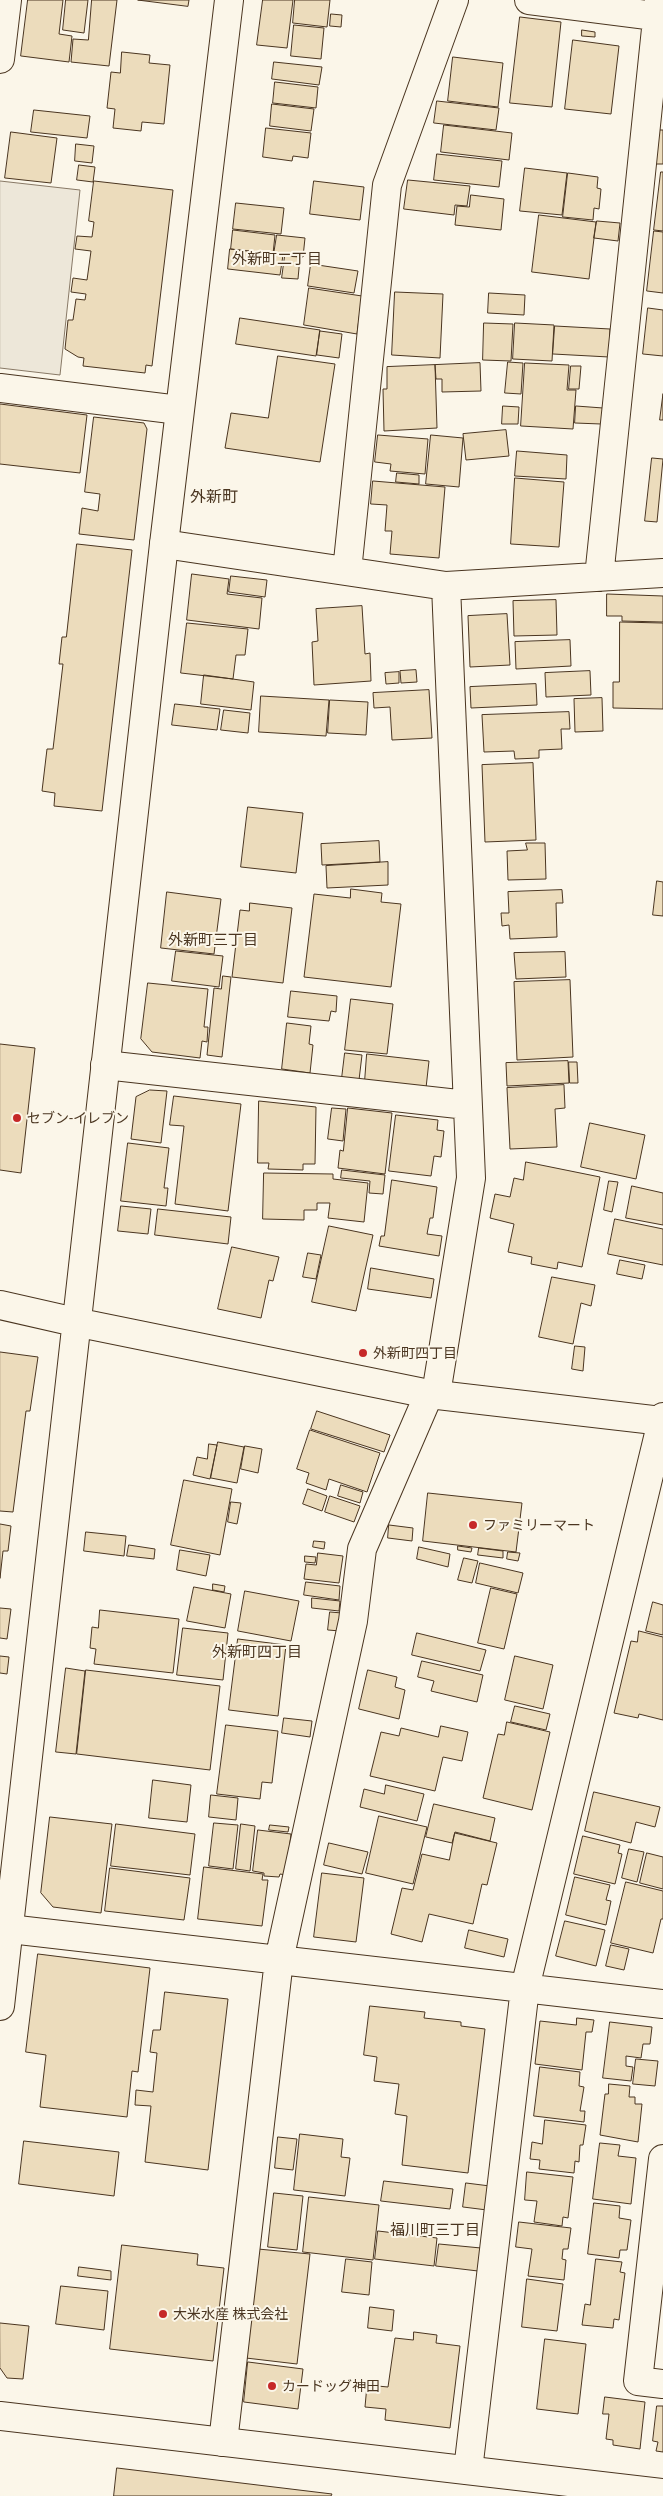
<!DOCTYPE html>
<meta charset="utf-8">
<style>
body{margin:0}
canvas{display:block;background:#fbf6e9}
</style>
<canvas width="663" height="2496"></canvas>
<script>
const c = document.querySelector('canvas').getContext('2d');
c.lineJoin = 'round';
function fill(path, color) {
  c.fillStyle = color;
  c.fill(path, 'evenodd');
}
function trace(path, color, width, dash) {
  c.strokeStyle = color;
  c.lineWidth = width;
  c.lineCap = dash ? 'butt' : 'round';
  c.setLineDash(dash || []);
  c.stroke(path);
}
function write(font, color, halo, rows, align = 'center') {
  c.font = font + ' Ubuntu,"Noto Sans JP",sans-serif';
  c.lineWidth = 4;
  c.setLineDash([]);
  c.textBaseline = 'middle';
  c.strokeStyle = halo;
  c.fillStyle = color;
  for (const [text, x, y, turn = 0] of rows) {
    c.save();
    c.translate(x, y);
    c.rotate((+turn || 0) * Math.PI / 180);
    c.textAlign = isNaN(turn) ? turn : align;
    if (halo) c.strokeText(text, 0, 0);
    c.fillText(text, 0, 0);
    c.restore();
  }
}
const parking = new Path2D(`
 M0,181L80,190L60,375L0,368Z`);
fill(parking, '#ede7d9');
trace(parking, '#887966', 1);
const building = new Path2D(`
 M28,0H63L59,34L72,36L69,62L21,56Z
 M66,0H88L84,33L63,30Z
 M92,0H117L109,66L71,62L73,39L88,40Z
 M138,0H189L188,6Z
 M263,0H293L287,48L257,45Z
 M295,0H330L327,27L293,23Z
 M331,14L342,15L341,27L330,26Z
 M520,17L561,22L552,107L510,103Z
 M294,25L324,28L321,59L291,56Z
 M582,30L595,32V37L582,36Z
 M573,40L619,46L611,114L565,109Z
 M122,52L150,55L149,63L170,65L164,124L142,122L141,131L113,128L115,109L107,108L111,72L120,73Z
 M453,57L503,63L498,107L448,101Z
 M274,62L322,67L319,85L272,79Z
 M275,82L318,87L316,108L273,103Z
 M437,101L499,108L496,130L434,123Z
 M272,104L314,109L311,131L270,126Z
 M34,110L90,116L87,138L31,132Z
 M444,125L512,133L509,160L441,152Z
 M266,128L311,133L308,158L293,156L292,161L263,157Z
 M659,130H663V164H655Z
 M11,132L57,138L51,183L5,178Z
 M76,144L94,146L92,163L75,161Z
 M437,154L502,161L499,187L434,180Z
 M79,165L95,167L93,182L77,180Z
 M525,168L567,173L562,215L520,211Z
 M661,172H663V231L654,230Z
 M568,173L598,177L597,188L601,189L599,209L594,208L593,220L563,217Z
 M408,180L470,186L467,206L455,205L454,215L404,209Z
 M94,181L173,190L152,366L146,365L145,373L83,366L84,358L78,357L65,349L68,320H73L76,299L85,300L86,294L71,292L73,278L87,280L91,251L75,249L77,236L92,237L94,222L89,221Z
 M314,181L364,187L360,220L310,214Z
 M471,195L504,199L501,230L455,225L457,206L469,207Z
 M236,203L284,208L281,234L233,229Z
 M539,215L596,222L589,279L532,272Z
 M597,221L620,223L618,241L594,238Z
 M233,230L275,235L273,254L231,249Z
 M654,231L663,232V293L647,291Z
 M277,235L305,238L303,257L274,254Z
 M230,249L283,255L280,275L228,269Z
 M285,256L300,257L298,279L282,278Z
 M311,264L358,271L354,293L308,286Z
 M309,288L362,296L357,334L304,325Z
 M395,292L443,294L440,358L392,355Z
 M489,293L525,295L524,315L488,313Z
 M648,308L663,310V356L643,354Z
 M240,318L320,330L316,356L236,344Z
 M484,323L513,324L511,361L483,360Z
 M515,323L554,325L552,361L513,359Z
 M555,326L610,329L609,357L553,354Z
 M320,331L342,334L339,358L317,355Z
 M278,356L335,364L320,462L225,448L231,413L268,418Z
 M508,362L523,363L521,394L505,393Z
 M480,363L481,391L442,392V379H436L435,365Z
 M525,363L569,365L567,390H576L573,429L521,426Z
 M435,365L437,428L384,431L383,389H387V367Z
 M571,366H581L579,389H569Z
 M663,394V420H660Z
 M0,404L87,415L80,473L0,464Z
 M503,406L519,407L518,424H502Z
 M576,406L603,408L601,424L575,423Z
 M94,417L144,423L147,429L134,540L79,534L82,508L98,511L100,494L85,492Z
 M506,430L509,456L466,460L463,434Z
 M378,435L428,439L425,474L390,471L391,464L375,462Z
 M431,435L463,438L459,487L426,484Z
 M517,451L567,455L566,479L515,476Z
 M652,458L663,459L657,522L645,521Z
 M397,473L419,475V484L396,482Z
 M515,478L564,482L559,547L511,544Z
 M373,481L445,487L439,558L390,554L392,531H385L387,505L371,504Z
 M77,544L132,550L102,811L54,806L55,793L42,791L47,749H53L63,664H59L62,637H66Z
 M192,574L229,579L227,594L262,598L259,629L187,620Z
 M231,576L267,580L265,597L229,592Z
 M607,594L663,596V622L622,621V616H607Z
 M556,600L557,635L514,636L513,601Z
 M362,606L365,654L370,653L371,681L314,685L312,642L318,641L316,609Z
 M507,614L510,665L470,667L468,616Z
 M620,622L663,623V709L613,708V682H619Z
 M187,623L248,629L245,655H236L233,679L181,673Z
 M570,640L571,666L516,669L515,642Z
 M416,670L417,682L401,683L400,671Z
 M590,671L591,695L546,697L545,673Z
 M399,672V683L386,684L385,673Z
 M204,675L254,682L251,710L201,704Z
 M536,684L537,705L471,708L470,687Z
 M429,690L432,738L392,740L390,707L374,708L373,693Z
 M261,696L329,700L326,736L259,732Z
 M602,698L603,731L575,732L574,699Z
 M330,700L368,702L366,735L328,733Z
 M175,704L220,709L217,730L172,725Z
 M224,710L250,713L248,733L221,730Z
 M569,712L570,729H561L562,749L539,750V758L515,759L514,751L484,752L482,715Z
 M533,763L536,840L485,842L482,765Z
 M248,807L303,813L296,873L241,867Z
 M379,841L380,862L322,865L321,844Z
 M526,843H545L546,879L508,880L507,851L527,850Z
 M388,862V885L327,888L326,866Z
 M657,881L663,882V916L653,915Z
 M351,889L382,893L381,902L401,904L391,987L304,977L314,894L350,898Z
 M562,890L563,903H556L557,937L510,939L509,925L502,926L501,913H509L508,892Z
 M167,892L221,899L214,954L161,948Z
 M250,903L292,908L283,983L232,977L240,910L249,911Z
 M176,951L223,956L219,987L172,981Z
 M565,952L566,977L516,979L514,953Z
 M223,976L231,977L222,1057L207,1055L214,988L221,989Z
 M570,980L573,1057L517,1060L514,982Z
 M148,983L208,989L204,1027H208L207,1042L202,1041L200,1058L152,1052L141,1039Z
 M291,991L337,996L336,1012L331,1011L329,1021L288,1017Z
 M351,999L393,1004L387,1054L345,1050Z
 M287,1023L311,1026L309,1044L313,1045L310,1073L282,1069Z
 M0,1044L35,1048L21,1173L0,1170Z
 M345,1053L362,1055L359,1080L342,1078Z
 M367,1054L429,1061L426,1088L365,1081Z
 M568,1061L569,1083L507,1086L506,1063Z
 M569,1062H577L578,1083H570Z
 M564,1085L565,1108L555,1109L557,1147L510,1149L507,1088Z
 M150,1090L167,1091L161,1143L131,1139L136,1097Z
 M174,1096L241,1104L228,1211L175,1204L184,1126L170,1125Z
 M259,1101L316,1107L315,1164H303V1170L268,1169L269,1163H258Z
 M332,1108L346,1109L343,1141L328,1139Z
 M348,1108L392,1113L385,1174L338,1168L340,1150L343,1151Z
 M396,1115L438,1120L437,1130L444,1131L441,1157L434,1156L431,1176L389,1171Z
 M590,1123L645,1135L636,1179L581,1167Z
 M128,1143L169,1148L164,1188H168L166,1206L121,1201Z
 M526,1162L600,1177L582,1267L558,1262L557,1269L531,1264L532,1257L508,1252L514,1224L490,1218L495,1194L510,1197L514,1178L523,1180Z
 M342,1170L385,1175L383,1194L369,1193L370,1181L341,1178Z
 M264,1173L333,1174V1179L368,1183L364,1222L328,1218L330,1203H317V1210H304V1220L263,1219Z
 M392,1180L437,1187L433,1218H430L427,1234L442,1236L439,1256L379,1246L381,1236H384Z
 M609,1181L618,1182L612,1212L604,1210Z
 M632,1186L663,1193V1225L626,1218Z
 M121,1206L151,1209L148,1234L118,1231Z
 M158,1209L231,1217L228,1244L155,1235Z
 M615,1219L663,1229V1265L608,1254Z
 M329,1226L373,1235L356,1311L312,1302Z
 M232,1247L279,1257L273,1281L269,1280L261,1318L218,1309Z
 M308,1253L321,1255L316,1279L303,1277Z
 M620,1260L645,1265L642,1279L617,1274Z
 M371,1268L434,1279L431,1298L368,1289Z
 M552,1277L595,1285L591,1306L581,1303L573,1344L539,1337Z
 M575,1346L585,1347L583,1371L572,1369Z
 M0,1352L38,1357L30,1411H26L13,1512L0,1511Z
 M317,1411L390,1435L384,1452L311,1429Z
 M310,1430L380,1453L367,1492L329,1479L326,1490L306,1483L309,1473L297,1469Z
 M218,1442L244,1447L237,1483L211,1478Z
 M209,1444L217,1445L210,1479L193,1475L197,1457L207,1459Z
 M245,1446L262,1449L258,1473L241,1469Z
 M184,1480L232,1489L220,1555L171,1545Z
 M341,1485L363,1492L360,1503L338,1496Z
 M308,1489L327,1496L322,1511L303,1504Z
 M428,1493L522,1503L516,1552L423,1541Z
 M330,1496L360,1506L354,1522L325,1512Z
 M231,1502L241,1503L237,1524L228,1522Z
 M0,1524L11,1526L8,1551H3L0,1578Z
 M389,1525L413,1528L412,1541L388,1538Z
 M86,1532L126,1536L124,1556L84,1551Z
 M314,1541L325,1542L324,1549L313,1547Z
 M129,1545L155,1549L154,1559L127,1556Z
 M458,1546L472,1548L471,1552L458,1550Z
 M419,1547L450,1554L448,1567L417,1559Z
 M479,1548L503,1551V1558L478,1555Z
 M180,1550L210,1555L206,1576L177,1570Z
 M508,1552L520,1553L518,1561L507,1559Z
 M318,1553L343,1556L339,1583L304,1579L306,1564L316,1565Z
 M305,1556L316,1557L315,1563L305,1562Z
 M464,1558L478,1561L472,1583L458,1580Z
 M480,1563L523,1573L518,1593L476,1583Z
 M306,1582L340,1586L339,1600L304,1595Z
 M213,1584L225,1586L224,1592L213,1590Z
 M194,1587L231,1594L225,1628L187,1621Z
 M491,1588L517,1594L504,1649L478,1643Z
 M245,1591L299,1601L291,1641L238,1631Z
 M312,1598L340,1601L339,1611L312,1608Z
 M653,1602L663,1605V1635L646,1631Z
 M0,1608L11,1609L7,1639L0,1638Z
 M100,1610L179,1619L173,1673L94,1664L96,1649L90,1648L92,1627L98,1628Z
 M330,1612L342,1613L340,1631L328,1630Z
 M183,1628L228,1633L223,1680L177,1675Z
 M639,1631L663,1637V1720L639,1714L638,1718L614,1713L631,1641L637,1642Z
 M417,1633L486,1650L480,1671L412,1655Z
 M238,1639L286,1645L278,1716L229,1710Z
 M0,1656L9,1657L7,1674L0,1673Z
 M515,1656L553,1665L543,1709L505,1700Z
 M422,1661L483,1675L477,1702L431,1691L434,1681L418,1677Z
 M66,1668L85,1671L76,1754L56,1752Z
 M86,1670L220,1686L210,1770L77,1754Z
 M368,1670L397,1677L395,1687L405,1690L399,1719L359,1709Z
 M515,1706L550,1714L546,1730L511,1722Z
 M284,1718L312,1721L310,1737L282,1733Z
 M507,1722L550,1732L532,1810L483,1798L498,1734L504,1735Z
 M226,1725L278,1731L272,1783L262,1782L260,1799L217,1794Z
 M441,1726L468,1732L462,1761L443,1757L435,1791L370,1776L381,1732L399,1736L401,1728L438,1737Z
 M153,1780L191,1785L187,1822L149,1818Z
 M386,1785L424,1794L417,1821L360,1807L364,1789L384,1794Z
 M594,1792L660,1807L655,1827L636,1822L631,1843L585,1831Z
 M211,1795L238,1798L236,1820L209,1817Z
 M434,1804L495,1818L490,1841L455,1832L452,1843L426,1837Z
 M379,1816L427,1827L413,1884L366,1873Z
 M50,1817L112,1824L101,1913L53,1907L41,1893Z
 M214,1823L238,1825L233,1869L209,1866Z
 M116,1824L195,1834L190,1875L111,1866Z
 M241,1824L255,1826L250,1871L236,1869Z
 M270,1825L289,1827L288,1832L269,1830Z
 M258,1830L291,1834L286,1875L280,1874L279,1877L264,1876V1873L253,1871Z
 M455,1833L497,1843L487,1885L482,1884L473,1924L429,1914L422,1942L391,1934L402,1888L413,1890L422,1854L449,1860Z
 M583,1836L620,1845L618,1853L622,1854L615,1884L574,1874Z
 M329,1843L368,1852L362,1874L324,1865Z
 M629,1849L644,1852L637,1882L622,1878Z
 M647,1853L663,1857V1889L640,1883Z
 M204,1867L263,1874L262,1880H268L262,1926L198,1919Z
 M110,1868L190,1878L184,1920L105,1911Z
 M322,1873L364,1878L356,1942L314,1937Z
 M575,1877L610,1885L606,1900L611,1901L606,1925L566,1915Z
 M626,1882L663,1891V1919H661L653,1953L611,1943Z
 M565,1921L605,1930L596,1966L556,1956Z
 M469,1930L508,1939L504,1957L465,1948Z
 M611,1945L629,1949L624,1970L606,1966Z
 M38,1954L150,1968L138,2072L132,2071L127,2117L40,2107L46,2055L26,2052Z
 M165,1992L228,1999L208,2170L145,2162L151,2106L135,2105L136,2090L153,2092L157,2053L150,2052L153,2030H160Z
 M370,2006L425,2012L424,2018L461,2022V2026L485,2029L468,2173L402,2165L407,2116L395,2114L399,2084L374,2081L377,2057L364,2055Z
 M577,2018L594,2020L592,2032H586L582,2070L535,2064L540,2021L576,2025Z
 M610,2022L652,2027L650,2044H643L641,2058L626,2056V2066L633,2067L631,2081L603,2078Z
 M636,2059L658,2061L655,2086L633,2084Z
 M540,2067L580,2072L579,2086L584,2087L580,2111H585L584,2122L534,2116Z
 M609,2084L630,2086L629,2097H635V2104H642L638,2142L600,2135L605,2094H608Z
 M545,2120L586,2125L583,2145H580L579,2162L575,2161L574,2173L539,2169L540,2160L530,2159L532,2142L542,2144Z
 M300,2134L343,2139L341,2157L350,2158L345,2196L294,2190Z
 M278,2137L297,2139L293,2170L275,2168Z
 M24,2141L119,2152L114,2196L19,2184Z
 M600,2143L620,2145L618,2156L636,2158L631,2204L593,2199Z
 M527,2172L573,2177L568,2218L563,2217L562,2226L534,2222L537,2201L525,2200Z
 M384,2181L453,2189L450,2209L381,2201Z
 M466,2183L490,2186L487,2210L463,2207Z
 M274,2193L303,2196L297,2250L268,2247Z
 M309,2197L379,2205L373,2260L303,2252Z
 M594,2203L620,2206L619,2218L631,2220L627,2250H620L619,2258L588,2254Z
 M519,2222L571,2228L568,2249H563L562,2259L566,2260L564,2280L528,2276L532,2249L516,2247Z
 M378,2231L437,2238L434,2266L375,2259Z
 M439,2244L481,2248L478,2271L436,2266Z
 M122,2245L198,2254L197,2265L224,2268L213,2361L110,2349Z
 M258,2249L310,2254L297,2364L246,2358Z
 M346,2259L372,2262L369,2295L342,2292Z
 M596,2259L622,2262L620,2272L625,2273L619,2320L614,2319L613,2328L582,2325L585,2304L590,2305Z
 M79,2267L111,2271V2280L78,2276Z
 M527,2279L563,2284L557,2331L522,2327Z
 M61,2286L108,2291L104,2330L56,2324Z
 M370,2307L394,2310L392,2331L368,2328Z
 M0,2323L29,2326L23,2379L7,2378L0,2368Z
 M414,2332L437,2335L436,2343L460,2346L450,2428L385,2420L386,2409L365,2407L367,2385L388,2387L395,2338L413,2340Z
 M545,2339L586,2344L578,2414L537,2409Z
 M248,2362L303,2369L298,2409L244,2402Z
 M605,2397L645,2402L640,2449L613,2445V2440L606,2439L609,2414H603Z
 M657,2406H663V2452L656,2451L658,2442L653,2441Z
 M117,2468L332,2494L331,2496H114Z`);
fill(building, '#ecdcbc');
trace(building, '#4a3520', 1);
const minor = new Path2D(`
 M529,0L663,17
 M0,59L7,0
 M0,388L179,410
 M164,544L446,586L663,573
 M347,571L387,185L454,0
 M599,577L659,0
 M105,1065L467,1105
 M436,1394L471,1178L446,586
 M0,1928L663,2004
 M663,2159L638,2381L663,2384
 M223,2442L279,1960L353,1621L362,1549L429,1394
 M468,2470L525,1988L663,1417`);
const tertiary = new Path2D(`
 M0,1305L75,1322L429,1394L663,1421
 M0,2006L164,544L229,0
 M0,2416L663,2493`);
trace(minor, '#4a3520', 30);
trace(tertiary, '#4a3520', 30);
trace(minor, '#fbf6e9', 28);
trace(tertiary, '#fbf6e9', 28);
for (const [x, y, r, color] of [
 [17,1118,5,"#c62828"],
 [363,1353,5,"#c62828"],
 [473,1525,5,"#c62828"],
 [163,2314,5,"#c62828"],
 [272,2386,5,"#c62828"]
]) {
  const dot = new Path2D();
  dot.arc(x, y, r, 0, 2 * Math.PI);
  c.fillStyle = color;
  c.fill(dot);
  trace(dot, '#fbf6e9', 2);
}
write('14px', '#4a3520', '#fbf6e9', [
 ["セブン-イレブン",27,1118],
 ["外新町四丁目",373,1353],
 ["ファミリーマート",483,1525],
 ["大米水産 株式会社",173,2314],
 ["カードッグ神田",282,2386]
], 'left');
write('15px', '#4a3520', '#fbf6e9', [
 ["外新町二丁目",277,259],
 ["外新町三丁目",213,940],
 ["外新町四丁目",257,1652],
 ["福川町三丁目",435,2230]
]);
write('16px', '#4a3520', '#fbf6e9', [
 ["外新町",214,497]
]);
</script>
